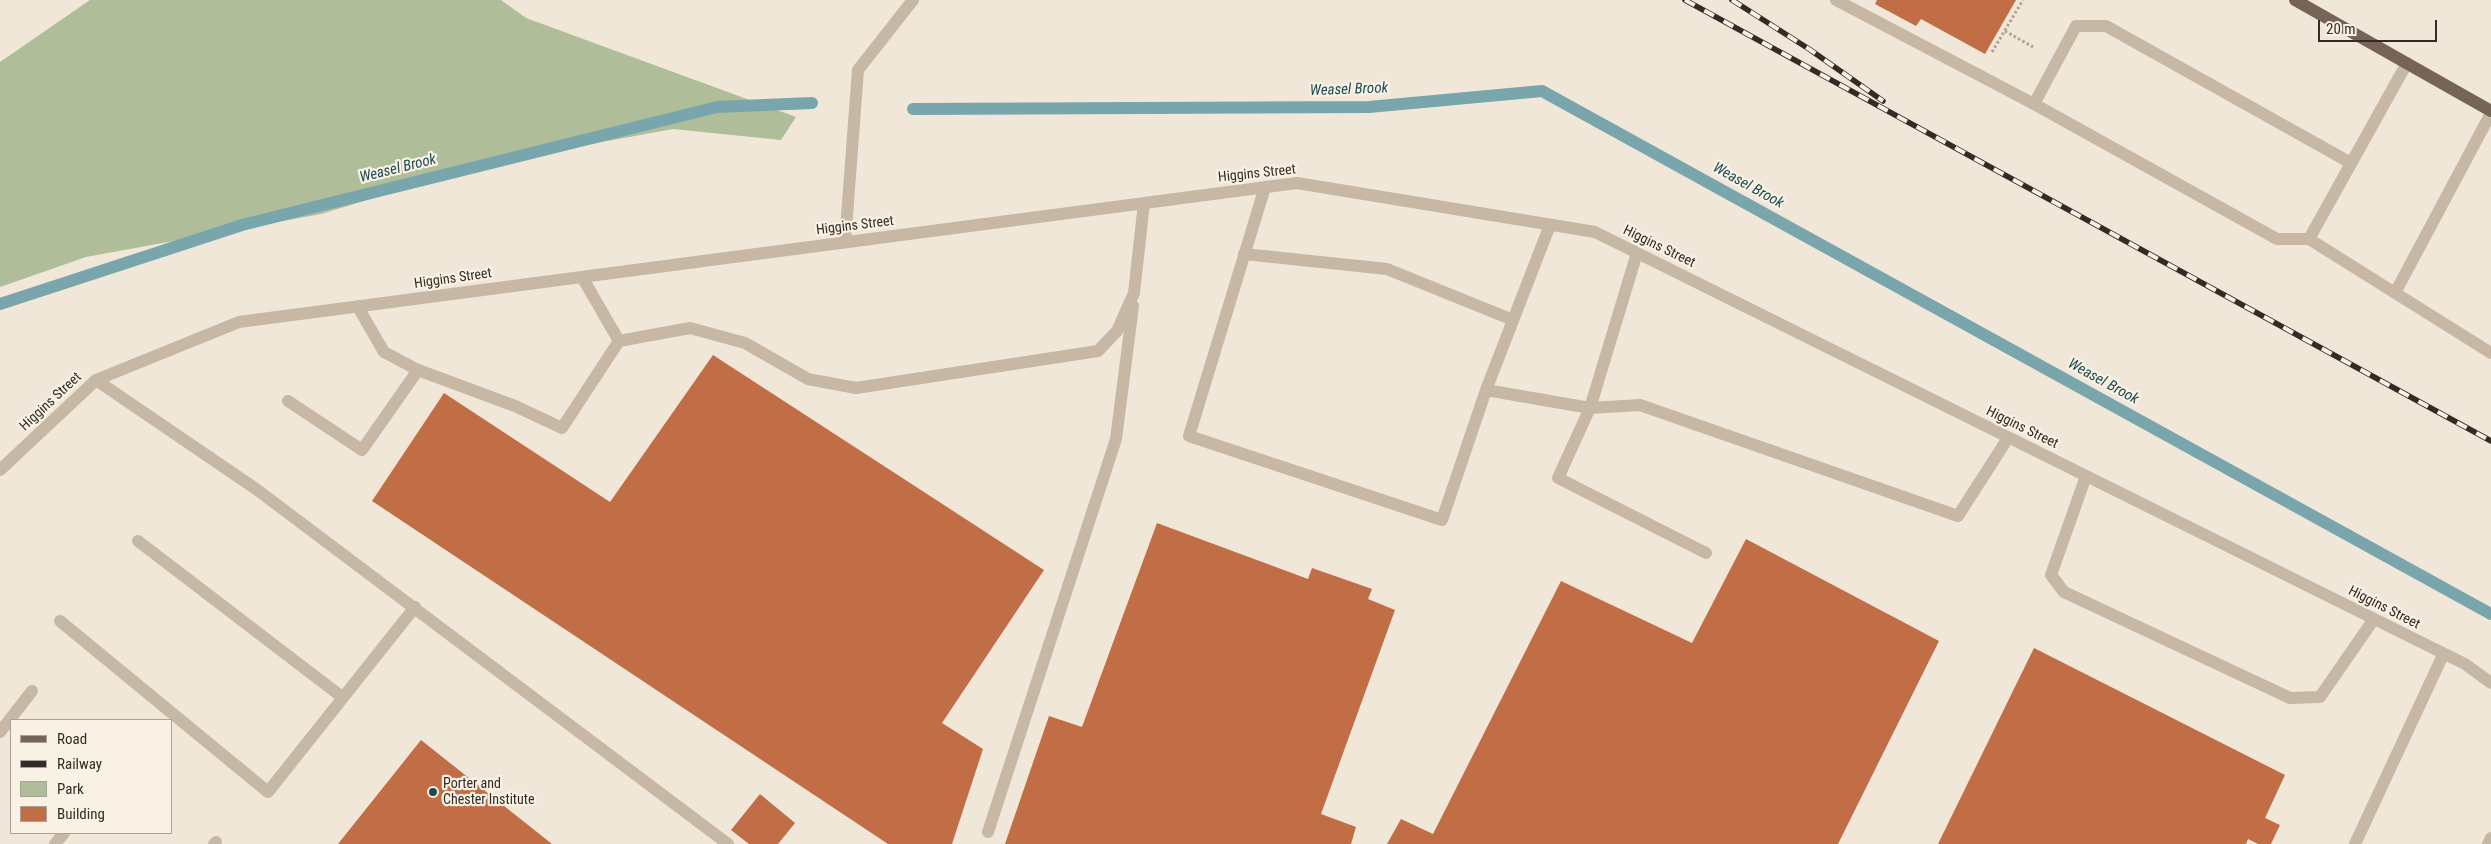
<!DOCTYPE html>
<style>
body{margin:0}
#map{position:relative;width:2491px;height:844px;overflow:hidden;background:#f0e7d8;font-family:"Roboto Condensed",sans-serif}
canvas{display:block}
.legend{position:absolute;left:10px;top:719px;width:162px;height:115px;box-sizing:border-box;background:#f8f1e4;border:1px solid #a9a298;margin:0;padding:6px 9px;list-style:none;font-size:15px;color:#332b26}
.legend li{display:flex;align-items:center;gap:10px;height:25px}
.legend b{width:25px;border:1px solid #a9a298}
.scale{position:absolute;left:2318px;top:20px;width:119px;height:22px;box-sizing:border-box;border:2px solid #332b26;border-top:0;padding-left:6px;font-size:15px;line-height:18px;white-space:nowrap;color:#332b26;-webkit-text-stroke:4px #f8f1e4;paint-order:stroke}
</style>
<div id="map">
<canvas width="2491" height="844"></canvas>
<ul class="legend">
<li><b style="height:6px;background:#756457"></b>Road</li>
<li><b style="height:6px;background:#332b26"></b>Railway</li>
<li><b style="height:14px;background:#afbe99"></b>Park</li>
<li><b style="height:14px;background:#c16d45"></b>Building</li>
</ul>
<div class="scale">20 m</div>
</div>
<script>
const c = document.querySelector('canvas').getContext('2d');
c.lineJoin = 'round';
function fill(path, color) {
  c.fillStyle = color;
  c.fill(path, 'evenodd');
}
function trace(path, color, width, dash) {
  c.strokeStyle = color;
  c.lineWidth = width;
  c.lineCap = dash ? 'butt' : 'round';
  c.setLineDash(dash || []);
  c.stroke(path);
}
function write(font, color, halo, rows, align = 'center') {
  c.font = font + ' "Roboto Condensed",sans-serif';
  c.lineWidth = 4.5;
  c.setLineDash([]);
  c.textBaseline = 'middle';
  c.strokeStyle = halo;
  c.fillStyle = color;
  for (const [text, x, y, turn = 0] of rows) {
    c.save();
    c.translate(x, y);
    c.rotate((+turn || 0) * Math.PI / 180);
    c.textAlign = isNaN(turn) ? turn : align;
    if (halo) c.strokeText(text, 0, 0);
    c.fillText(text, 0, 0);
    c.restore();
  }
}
fill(new Path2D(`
 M90,0H501L526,18L796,117L781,140L673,129L493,162L321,214L86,257L0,287V62Z`), '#afbe99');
trace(new Path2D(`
 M913,109L1369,107L1542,91L2491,614
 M0,304L242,225L717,107L812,103`), '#79a5ac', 12);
fill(new Path2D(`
 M1877,0H2016L1985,54L1921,19L1916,26L1875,4Z
 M713,355L1044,570L942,723L983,749L952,844H888L372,501L444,393L610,502Z
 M1157,523L1308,579L1312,568L1372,589L1368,599L1395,610L1321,814L1356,827L1351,844H1005L1049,716L1082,727Z
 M1746,539L1939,641L1838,844H1387L1401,819L1433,834L1561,581L1692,643Z
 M2034,648L2285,775L2265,818L2280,825L2271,844H2258L2248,839L2246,844H1938Z
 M421,740L552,844H338Z
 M760,794L795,823L778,844H749L731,830Z`), '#c16d45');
trace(new Path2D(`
 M2005,31L2033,47
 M1992,52L2023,0`), '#b3a28f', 3, [2.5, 2.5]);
trace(new Path2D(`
 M1836,0L2034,104L2277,239H2309L2407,63
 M2034,104L2076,26H2106L2351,163
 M1265,187L1189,436L1442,520L1486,390
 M1550,225L1486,390L1590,408L1558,478L1706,553
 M2309,239L2491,353
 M845,242L858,70L913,0
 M1637,253L1590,408L1640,405L1958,516L2008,438
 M1244,254L1387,269L1513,320
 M582,277L619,341L690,328L745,343L808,379L856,388L1098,351L1117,331L1134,293L1144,203
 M2395,293L2491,113
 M358,307L384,352L418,370L515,406L562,428L619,341
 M96,380L256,489L728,844
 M288,401L362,450L418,370
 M0,470L96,380L239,322L1297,183L1595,232L2465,664L2491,683
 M2086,476L2051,575L2064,592L2290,698L2320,697L2374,619
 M138,541L342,697
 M60,621L268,792L415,607
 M0,732L32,691
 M988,832L1116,439L1133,306
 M55,844L64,833
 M214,844L216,842
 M2355,844L2443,655
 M2488,844L2491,838`), '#c7b7a5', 12);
trace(new Path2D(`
 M2295,0L2491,111`), '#756457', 12);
const rail = new Path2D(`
 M1685,0L2491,441
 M1732,0L1809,49L1883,101`);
trace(rail, '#332b26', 5.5);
trace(rail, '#f8f1e4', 4, [11]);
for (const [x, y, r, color] of [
 [433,792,5,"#1d4b53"]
]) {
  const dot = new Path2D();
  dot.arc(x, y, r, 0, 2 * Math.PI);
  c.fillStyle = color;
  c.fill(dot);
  trace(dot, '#f8f1e4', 2);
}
write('14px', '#332b26', '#f8f1e4', [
 ["Higgins Street",1257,174,-6],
 ["Higgins Street",855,226,-7],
 ["Higgins Street",1659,247,26],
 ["Higgins Street",453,279,-8],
 ["Higgins Street",51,402,-43],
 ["Higgins Street",2022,428,26],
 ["Higgins Street",2384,608,27]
]);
write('14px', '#332b26', '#f8f1e4', [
 ["Porter and",443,784],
 ["Chester Institute",443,800]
], 'left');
write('italic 15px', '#1d4b53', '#f8f1e4', [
 ["Weasel Brook",1349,90,-2],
 ["Weasel Brook",398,169,-14],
 ["Weasel Brook",1748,186,29],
 ["Weasel Brook",2103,382,29]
]);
</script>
